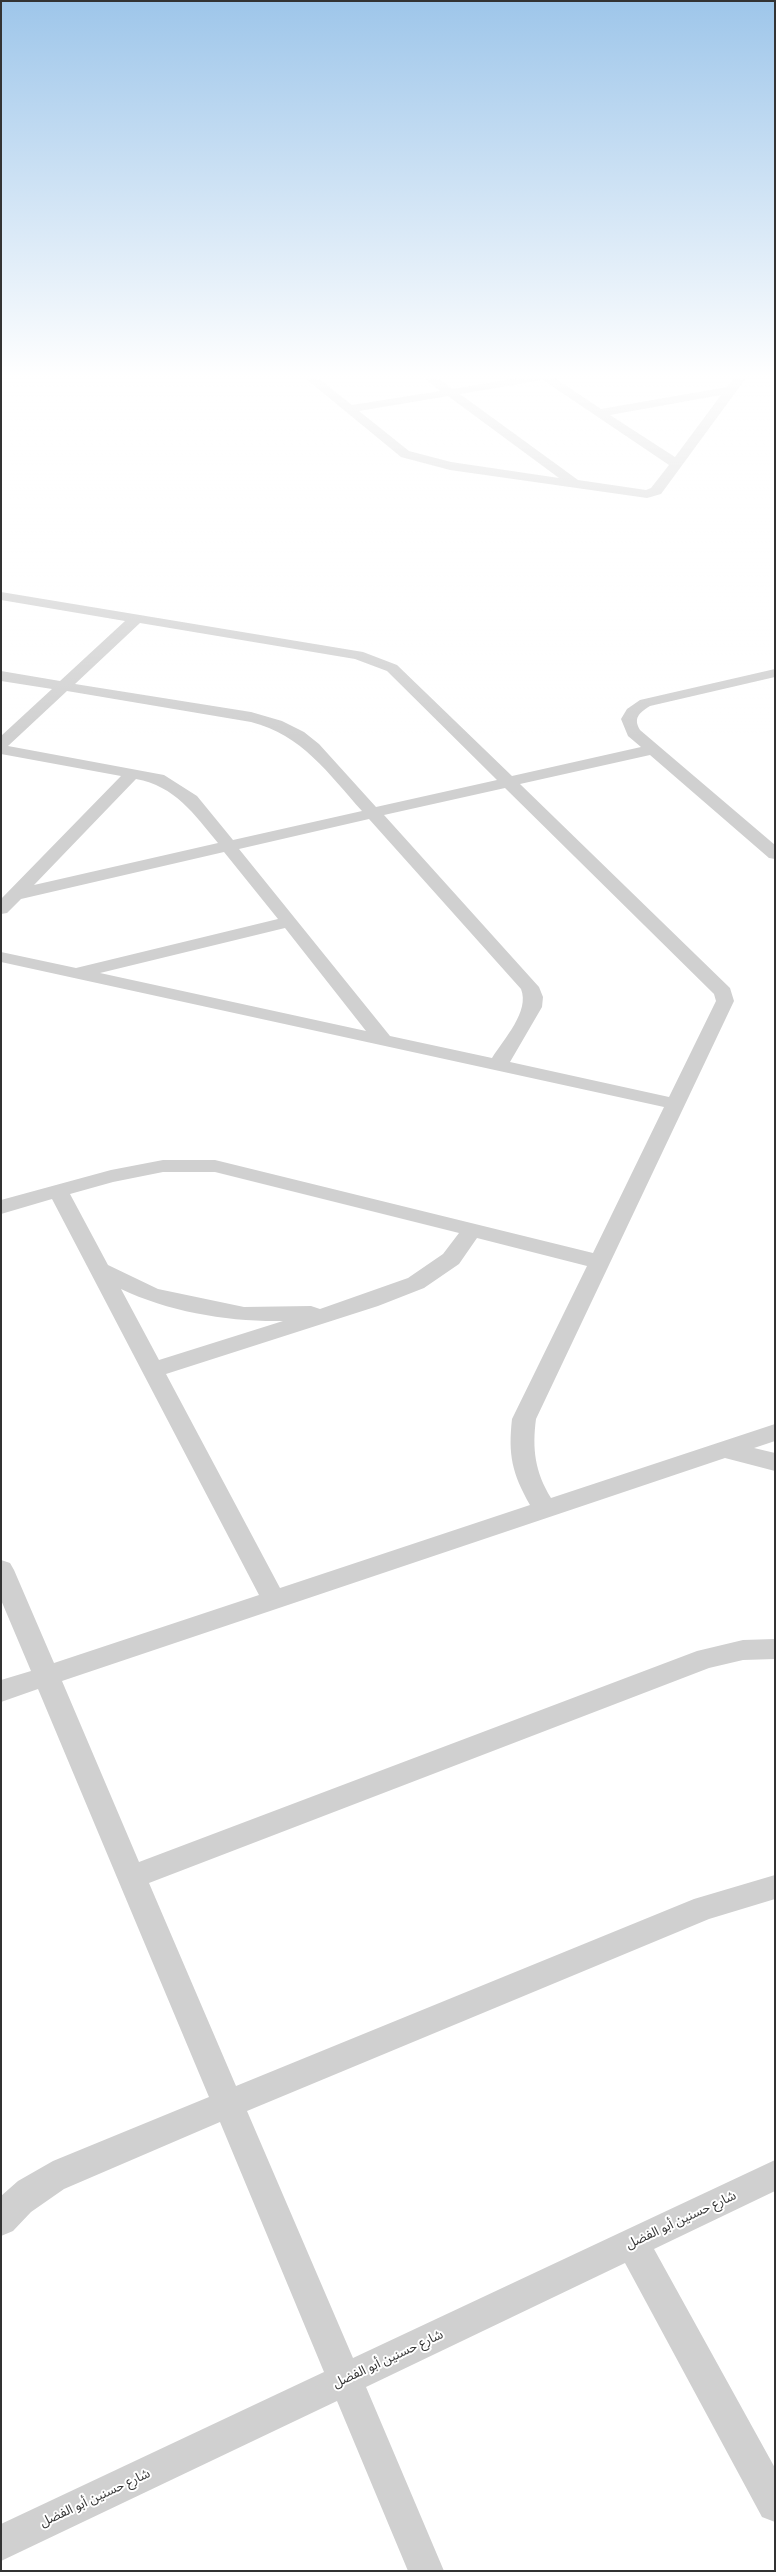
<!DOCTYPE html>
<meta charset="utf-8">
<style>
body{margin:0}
#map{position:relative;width:776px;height:2572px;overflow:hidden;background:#fff;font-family:Figtree,sans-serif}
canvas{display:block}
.frame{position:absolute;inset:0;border:2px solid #333;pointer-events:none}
</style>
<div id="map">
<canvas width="776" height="2572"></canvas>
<div class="frame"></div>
</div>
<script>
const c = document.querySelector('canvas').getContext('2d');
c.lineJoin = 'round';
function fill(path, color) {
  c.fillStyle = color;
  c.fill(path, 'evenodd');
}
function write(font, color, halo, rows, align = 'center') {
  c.font = font + ' Figtree,"Noto Sans Arabic",sans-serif';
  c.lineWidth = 4;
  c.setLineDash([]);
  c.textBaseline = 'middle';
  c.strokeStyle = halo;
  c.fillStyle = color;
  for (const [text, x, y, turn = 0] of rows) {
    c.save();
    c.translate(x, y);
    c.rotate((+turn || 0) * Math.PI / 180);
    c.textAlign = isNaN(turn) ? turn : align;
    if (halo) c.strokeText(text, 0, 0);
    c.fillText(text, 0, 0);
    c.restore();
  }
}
fill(new Path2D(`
 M305,378H318L352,405L440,391L424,378H438L452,389L517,378H555L601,409L727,387L734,378H746L661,494L647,498L450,470L401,457ZM543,380L669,465L651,488L646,490L578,480L460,394ZM721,395L675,457L610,415ZM448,396L559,478L451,462L409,451L359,411Z
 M1,592L363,652L397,665L512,776L641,747L628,736L621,719L627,709L640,700L775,669V677L650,706C639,713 633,718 640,730L775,845V859L769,858L650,755L520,784L730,988L734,1001L536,1419C532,1449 535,1472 551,1498L775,1424V1441L754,1448L775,1453V1471L725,1458L62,1681L139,1862L697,1651L743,1640L775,1639V1659L743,1660L709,1668L149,1883L236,2086L694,1899L775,1875V1899L709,1919L247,2111L353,2358L775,2160V2191L654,2249L775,2468V2522L762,2517L625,2263L366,2387L444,2571H408L337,2401L1,2561V2524L324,2372L220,2122L64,2189L31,2212L13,2231L1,2236V2196L18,2181L53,2161L209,2097L38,1689L1,1702V1680L31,1671L1,1600V1560L10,1563L14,1570L54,1663L259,1595L52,1199L1,1214V1200L111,1170L163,1160H215L593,1253L664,1107L1,962V952L76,968L278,919L224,852L21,899L7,913L1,914V899L121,776L1,754V736L52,689L1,681V671L60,681L125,621L1,600ZM140,623L355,659L387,671L497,780L376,807L319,744L304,732L282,721L251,712L75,684ZM67,691L251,722C302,735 328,773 362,811L233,840L197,796L164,775L8,746ZM136,779C175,786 194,814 218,843L34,885ZM505,788L714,994L716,1001L669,1097L510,1062L542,1007L543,997L539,987L384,815ZM369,819L521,989C530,1011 504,1039 492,1058L390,1036L239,849ZM285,928L366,1031L100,973ZM163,1172H215L459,1233L443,1254L408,1278L320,1309L311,1306L244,1307L158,1289L108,1265L70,1194L113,1182ZM477,1238L587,1266L512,1419C508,1455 512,1473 530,1505L280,1588L166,1374L378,1306L424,1288L459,1264ZM121,1289C169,1312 229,1322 283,1321L159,1360Z`), '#d0d0d0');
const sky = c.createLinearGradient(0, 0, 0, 738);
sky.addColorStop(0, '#9ec6ea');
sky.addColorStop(0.51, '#fff');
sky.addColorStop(1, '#ffffff00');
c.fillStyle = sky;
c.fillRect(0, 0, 776, 738);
write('13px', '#333', '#fff', [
 ["شارع حسنين أبو الفضل",681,2220,-25],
 ["شارع حسنين أبو الفضل",388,2359,-25],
 ["شارع حسنين أبو الفضل",95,2498,-25]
]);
</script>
